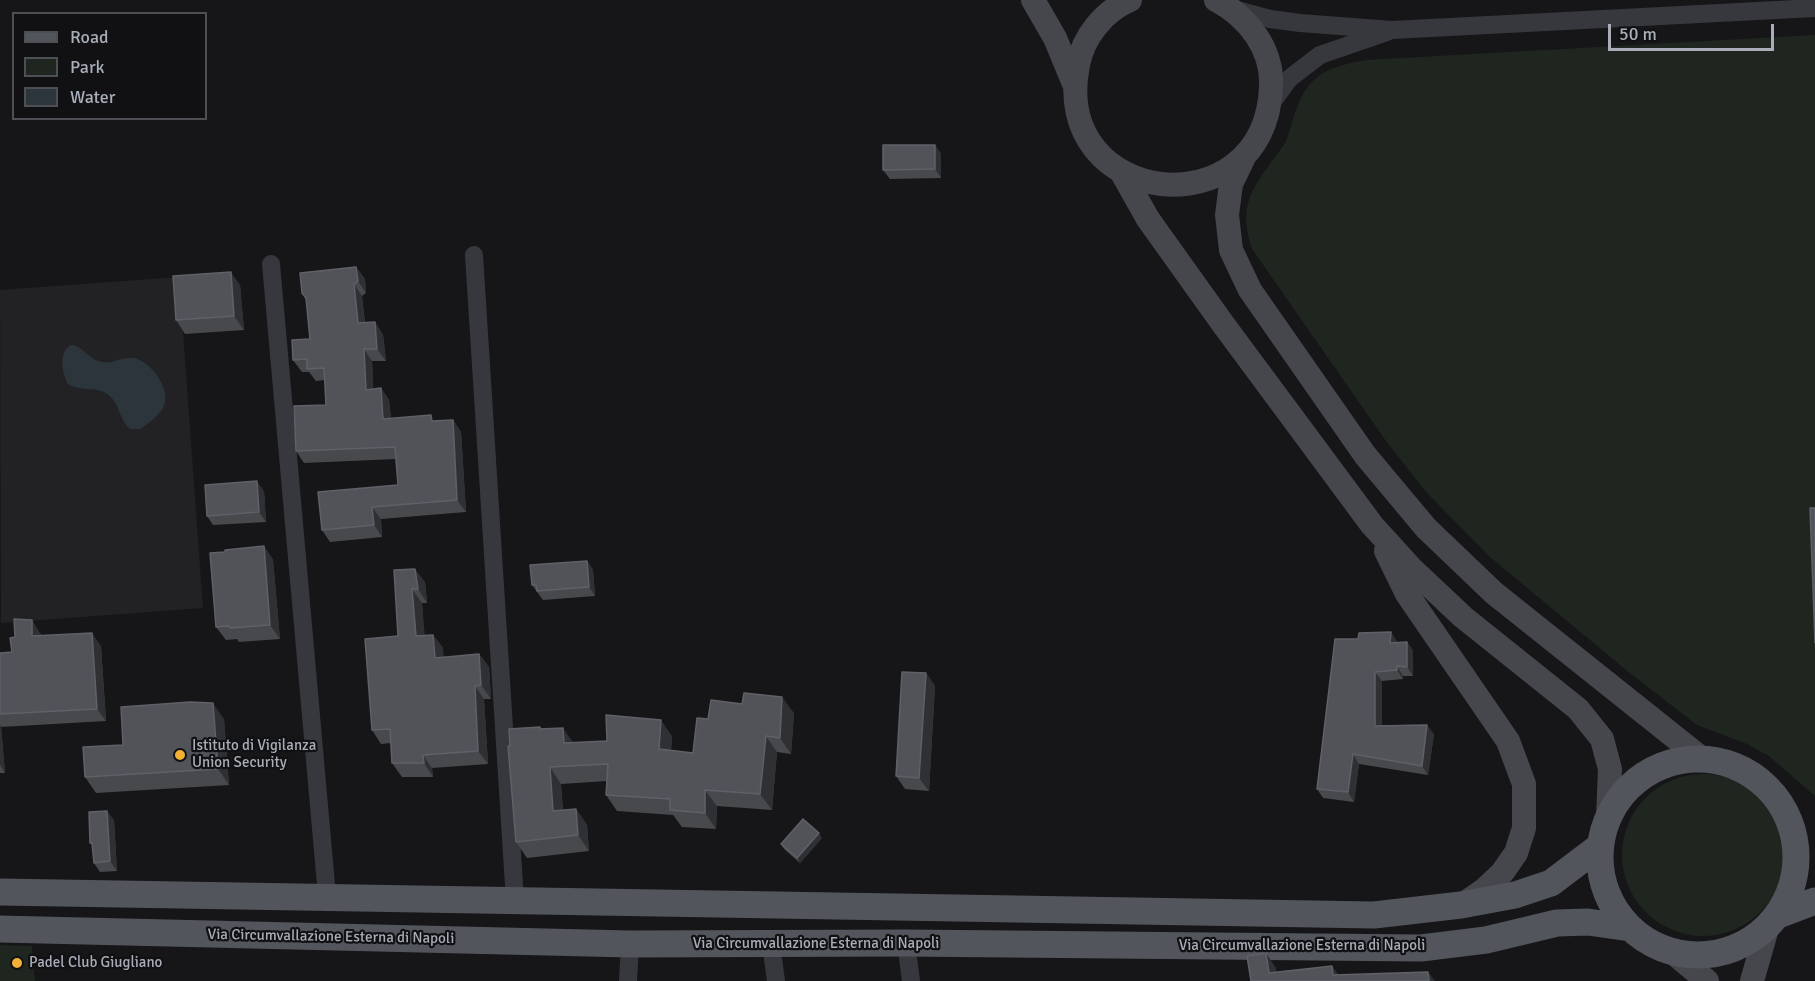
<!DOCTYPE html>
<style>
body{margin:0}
#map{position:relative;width:1815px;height:981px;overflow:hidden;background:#161618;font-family:Signika,sans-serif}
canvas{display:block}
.legend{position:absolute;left:12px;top:12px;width:195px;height:108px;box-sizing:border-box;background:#111113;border:2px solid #4d4f55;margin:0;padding:8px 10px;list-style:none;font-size:18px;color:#a8adb8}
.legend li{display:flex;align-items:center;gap:12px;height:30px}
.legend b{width:30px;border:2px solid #4d4f55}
.scale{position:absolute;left:1608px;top:24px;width:166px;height:27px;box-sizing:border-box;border:3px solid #a8adb8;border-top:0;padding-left:8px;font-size:18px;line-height:21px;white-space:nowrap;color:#a8adb8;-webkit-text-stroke:4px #111113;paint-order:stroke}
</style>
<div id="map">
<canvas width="1815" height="981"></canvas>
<ul class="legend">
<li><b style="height:8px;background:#53555c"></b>Road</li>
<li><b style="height:16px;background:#1e261f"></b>Park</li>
<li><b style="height:16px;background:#2c353c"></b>Water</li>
</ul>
<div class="scale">50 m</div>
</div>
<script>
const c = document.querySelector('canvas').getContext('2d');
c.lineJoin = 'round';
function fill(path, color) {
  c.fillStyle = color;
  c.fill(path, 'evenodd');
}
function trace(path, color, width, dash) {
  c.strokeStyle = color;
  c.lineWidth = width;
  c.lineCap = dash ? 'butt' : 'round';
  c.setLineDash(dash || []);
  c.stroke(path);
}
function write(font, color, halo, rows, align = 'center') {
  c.font = font + ' Signika,sans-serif';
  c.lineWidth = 4.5;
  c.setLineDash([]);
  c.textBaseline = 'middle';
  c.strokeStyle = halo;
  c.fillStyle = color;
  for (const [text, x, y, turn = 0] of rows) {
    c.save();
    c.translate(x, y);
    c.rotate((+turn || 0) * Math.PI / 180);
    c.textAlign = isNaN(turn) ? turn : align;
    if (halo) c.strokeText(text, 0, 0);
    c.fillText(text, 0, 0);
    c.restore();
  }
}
fill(new Path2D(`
 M179,277L203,608L1,623L0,290Z`), '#222225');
fill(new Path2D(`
 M1815,35V796L1769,756L1747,744L1697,725L1631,674L1490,557L1426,492L1386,441L1252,249C1240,211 1247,195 1270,164C1275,156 1282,149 1286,141C1294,121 1297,94 1315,79C1328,67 1349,63 1366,60Z
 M1622 855a81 81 0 1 1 162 0a81 81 0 1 1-162 0Z
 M0,945L32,946L35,981H0Z`), '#1e261f');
fill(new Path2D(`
 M71,345C84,346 87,359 102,362C113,364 123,356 134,358C152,362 174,392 162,410C157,417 148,423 141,429H130C118,418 120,402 106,393C94,386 80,392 68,384C62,372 58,352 71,345Z`), '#2c353c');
trace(new Path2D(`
 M1233,9L1270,19L1300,23L1392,30L1815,8
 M1270,105L1290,78L1320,55L1387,32
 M474,255L515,901
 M271,264L327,896
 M906,943L911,981
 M771,944L776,981
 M628,981L630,944`), '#37383d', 18);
trace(new Path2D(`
 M1033,0L1055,38L1074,84
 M1130,0C1104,11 1083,37 1078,65C1049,208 1265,232 1271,87C1273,49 1248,17 1216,0
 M1244,157L1231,184L1227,215L1231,250L1250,290L1365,455L1426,528L1494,593L1701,758
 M1121,171L1148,219L1223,324L1372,525L1412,569L1463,617L1578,709L1602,739L1610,769L1608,818
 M1386,551L1407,594L1508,741L1524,784V828L1516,853L1502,873L1485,889L1462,905
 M1670,950L1707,981
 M1752,981L1768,925`), '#45474d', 24);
trace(new Path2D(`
 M1600 857a98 98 0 1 1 196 0a98 98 0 1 1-196 0Z
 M0,892L1374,915L1461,905L1515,895L1551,883L1600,846
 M1778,915L1815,901
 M0,929L630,944L906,943L1421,948L1486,940L1557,923L1588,922L1630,928`), '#53555c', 27);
fill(new Path2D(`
 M935,145L941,154V178L890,179L883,170Z
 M356,267L365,279L366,293L362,296L365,323L375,322L383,335L386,361H372L373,389L381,388L389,400L391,419L436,421L453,420L461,432L466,512L381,519L382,537L330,542L322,530L398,485L396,459L304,463L296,451L326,405L325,380L316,381L309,372H302L293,360L310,339L306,300L302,293Z
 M240,285L244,330L185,334L176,320Z
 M264,491L266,522L213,525L207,516Z
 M264,546L273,560L280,639L239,642L237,639L226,640L216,627L225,552Z
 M587,561L593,570L595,596L543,600L532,585Z
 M394,570L425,582L427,603H422L424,636L433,635L443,648V658L479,654L489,667L491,699H484L488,764L432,768L433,777H402L392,763L391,743L381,744L372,730L398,636Z
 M40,633L41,635L101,646L106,721L1,727L5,773H0V653L12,652Z
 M1335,639L1397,641V642H1407L1413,651V676H1403V679L1382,681V726L1434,734L1428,775L1359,764L1354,802L1323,798L1317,789Z
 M926,673L935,686L929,791L905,789L896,776Z
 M794,713L791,754L777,752L772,810L717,806L716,829L682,827L673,815L617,811L606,795L607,781L561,784L563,810L576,809L587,825L589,851L527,858L516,842L510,746L541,729L573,743L672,736L671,750L693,753L708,719Z
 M224,719L229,785L96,793L85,777L123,745Z
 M114,820L117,871L100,872L94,863L93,846L90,843Z
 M822,838L800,863L784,849L781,844Z`), '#47494d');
fill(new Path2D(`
 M935,145L941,154V178L935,169Z
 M356,267L365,279L366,293L358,281Z
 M231,272L240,285L244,330L234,316Z
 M354,284L362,296L366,335L358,323Z
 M375,322L383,335L386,361L377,349Z
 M364,349L372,361L374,402L366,390Z
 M381,388L389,400L392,431L383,419Z
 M453,420L461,432L466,512L457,500Z
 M257,481L264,491L266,522L259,512Z
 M372,507L381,519L382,537L374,525Z
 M264,546L273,560L280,639L270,625Z
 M587,561L593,570L595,596L589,587Z
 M415,569L425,582L427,603L418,589Z
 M412,589L422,603L426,650L416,636Z
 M32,620L40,633L41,648L32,636Z
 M1391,632L1397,641L1396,652L1390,643Z
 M92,633L101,646L106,721L97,709Z
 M433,635L443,648L445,672L435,658Z
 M1407,642L1413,651V676L1407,667Z
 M479,654L489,667L491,699L481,685Z
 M1397,666L1403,676V679L1397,670Z
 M1375,672L1382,681V736L1375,726Z
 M926,673L935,686L929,791L919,778Z
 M475,686L484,699L488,764L478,751Z
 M782,697L794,713L791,754L780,738Z
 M213,703L224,719L229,785L218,769Z
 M661,720L672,736L670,765L659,749Z
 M0,725L1,727L5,773L0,765Z
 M1427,725L1434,734L1428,775L1422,766Z
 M563,728L574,744L564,743Z
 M766,736L777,752L772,810L760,794Z
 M1353,754L1359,764L1354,802L1348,792Z
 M423,755L432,768L433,777L424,763Z
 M550,767L561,784L564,827L553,811Z
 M705,790L717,806L716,829L705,813Z
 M576,809L587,825L589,851L578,835Z
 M107,811L114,820L117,871L110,861Z
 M819,833L822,838L800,863L797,858Z
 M1266,953L1276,968L1278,981L1269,973Z
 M1332,966L1343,981L1333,975Z
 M1428,972L1435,981H1429Z`), '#2f3033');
const building = new Path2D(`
 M883,145H935V169L883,170Z
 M356,267L358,281L354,284L358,323L375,322L377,349H364L366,390L381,388L383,419L431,415L432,421L453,420L457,500L372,507L374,525L322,530L318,492L398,485L395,447L296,451L294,406L326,405L324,368L307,369V359L293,360L292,340L310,339L306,298L302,293L300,273Z
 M231,272L234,316L176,320L173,276Z
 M257,481L259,512L207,516L205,485Z
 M1810,508H1815V643Z
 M264,546L270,625L230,628L229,626L216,627L210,553L225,552V550Z
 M587,561L589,587L537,591L536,585H532L530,565Z
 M415,569L418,589H412L416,636L433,635L435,658L479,654L481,685L475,686L478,751L423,755L424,763H392L390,729L372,730L365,639L398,636L394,570Z
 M14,619L32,620V636L92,633L97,709L0,714V653L12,652L10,638L15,637Z
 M1391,632L1390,643L1407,642V667L1397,666V670L1375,672V726L1427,725L1422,766L1353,754L1348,792L1317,789L1335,639H1358L1359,633Z
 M902,672L926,673L919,778L896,776Z
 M744,693L782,697L780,738L766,736L760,794L705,790V813L670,810V799L606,795L608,764L550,767L553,811L576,809L578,835L516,842L508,746H510L509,729L540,727V729L563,728L564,743L607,741L606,715L661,720L659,749L693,753L697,718L708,719L711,700L742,704Z
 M190,702L213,703L218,769L85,777L83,747L123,745L121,707Z
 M107,811L110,861L94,863L92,843H90L89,812Z
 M803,819L819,833L797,858L781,844Z
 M1266,953L1269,973L1332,966L1333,975L1428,972L1429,981H1251L1247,956Z`);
fill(building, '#525359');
trace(building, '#5f6168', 1.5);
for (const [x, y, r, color] of [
 [180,755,6,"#f2b134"],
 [17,963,6,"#f2b134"]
]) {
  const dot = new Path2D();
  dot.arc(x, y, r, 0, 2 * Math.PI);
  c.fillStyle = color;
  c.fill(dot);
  trace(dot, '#111113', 2);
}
write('15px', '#a8adb8', '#111113', [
 ["Istituto di Vigilanza",192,746],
 ["Union Security",192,763],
 ["Padel Club Giugliano",29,963]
], 'left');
write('15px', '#a8adb8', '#111113', [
 ["Via Circumvallazione Esterna di Napoli",331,937,1],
 ["Via Circumvallazione Esterna di Napoli",816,944],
 ["Via Circumvallazione Esterna di Napoli",1302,946]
]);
</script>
